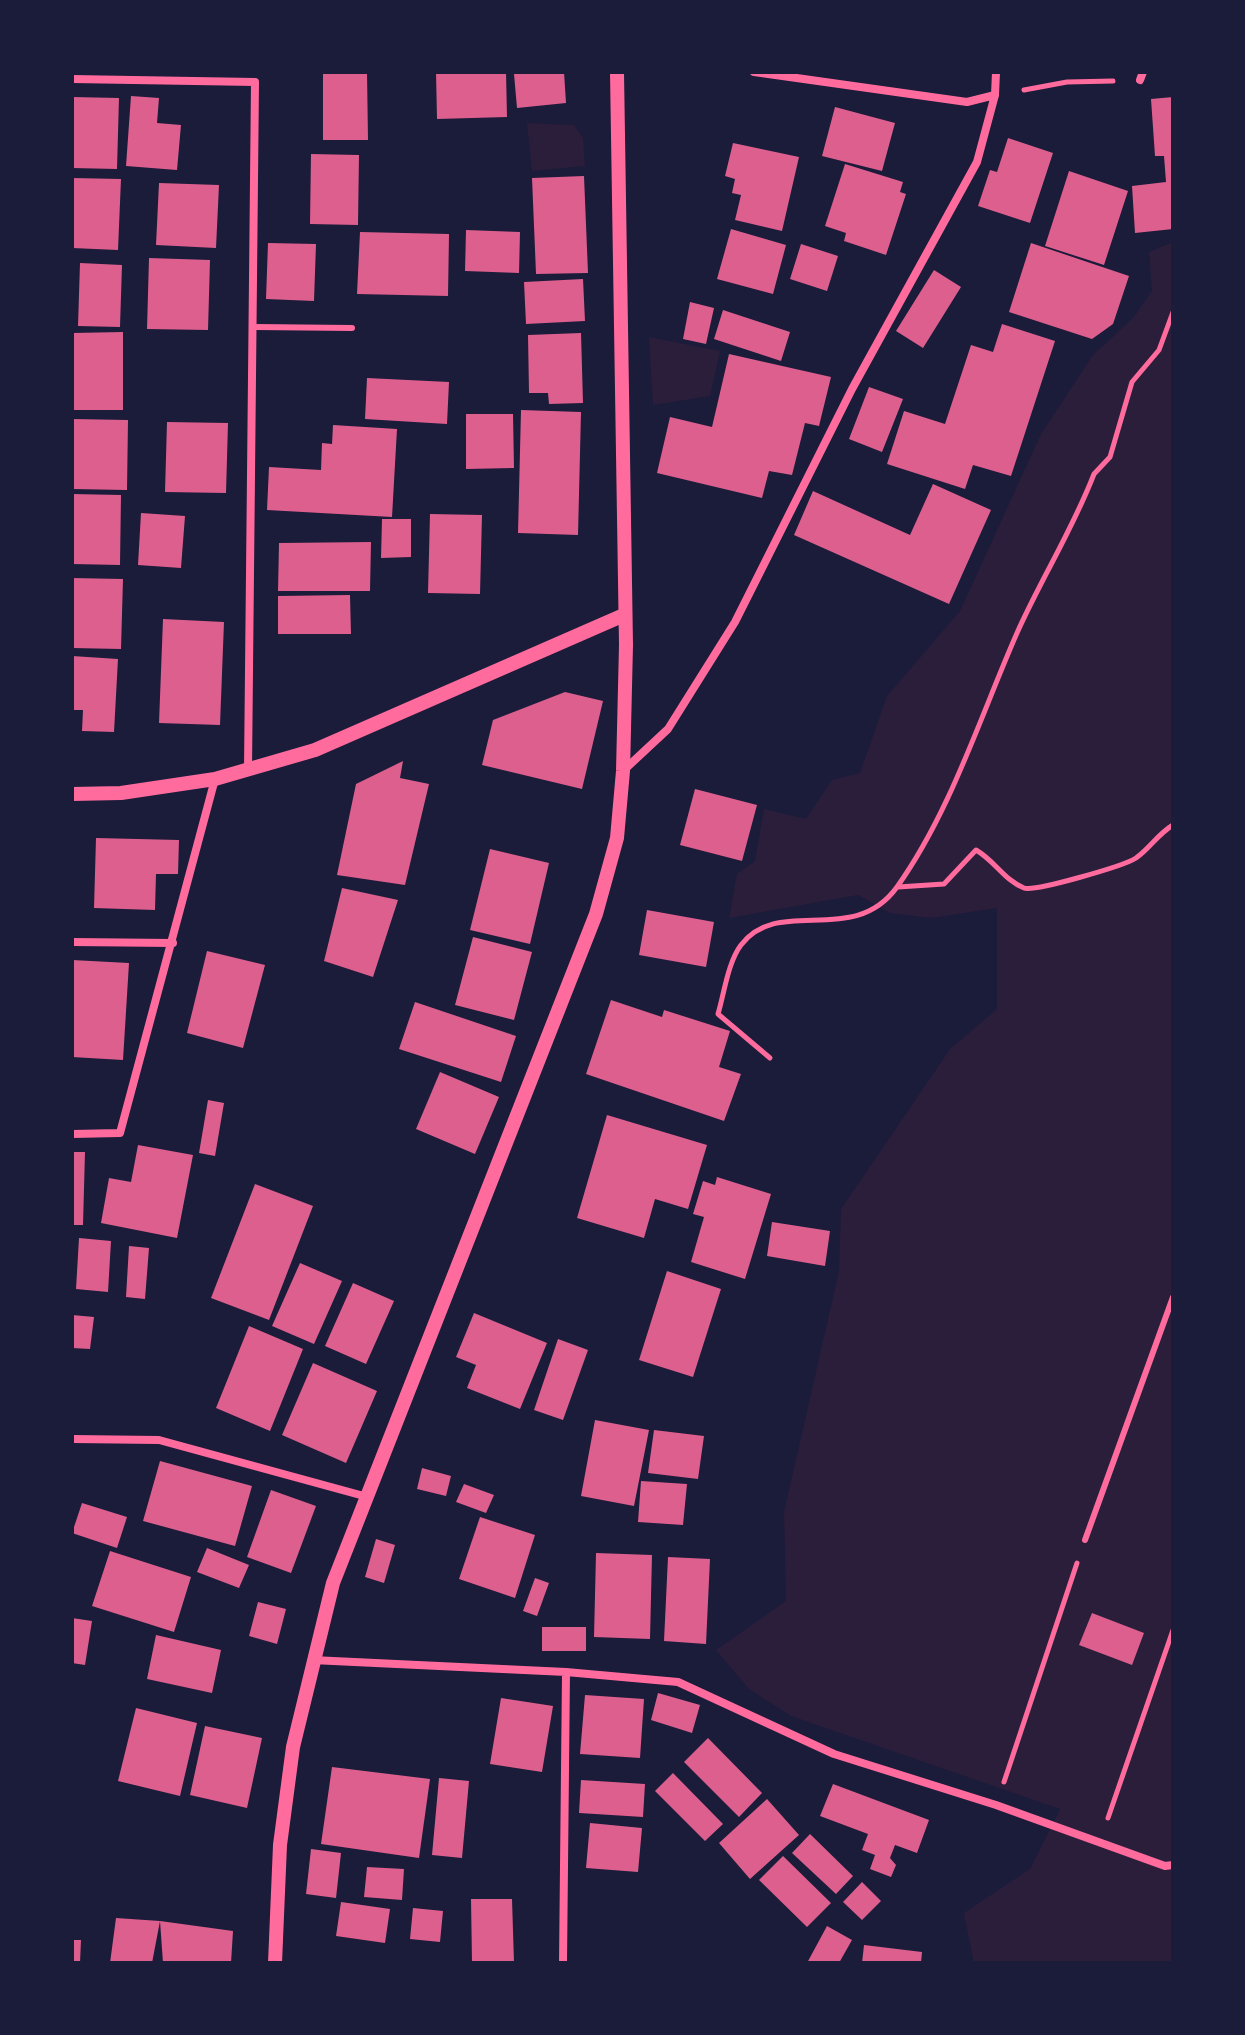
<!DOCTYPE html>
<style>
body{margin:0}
#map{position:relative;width:1245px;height:2035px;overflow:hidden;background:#1b1b3a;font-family:"Space Grotesk",sans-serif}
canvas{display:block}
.frame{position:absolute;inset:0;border:74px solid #1b1b3a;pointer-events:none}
</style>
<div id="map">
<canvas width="1245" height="2035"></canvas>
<div class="frame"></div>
</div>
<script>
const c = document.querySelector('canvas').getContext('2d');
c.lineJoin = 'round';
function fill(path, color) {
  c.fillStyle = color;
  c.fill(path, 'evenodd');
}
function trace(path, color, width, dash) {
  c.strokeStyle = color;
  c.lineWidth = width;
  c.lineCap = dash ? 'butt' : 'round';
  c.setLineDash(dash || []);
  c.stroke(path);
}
fill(new Path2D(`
 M527,123L574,125L583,138L585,166L532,171Z
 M1173,242V1963H974L964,1913L1030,1869L1060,1809L791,1716L749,1689L716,1650L786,1601L784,1512L839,1271L841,1209L950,1049L997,1009V908L931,918L890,913L858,895L729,918L737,874L755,861L764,809L806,819L832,780L860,773L887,696L960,611L1041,434L1093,355L1133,318L1152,291L1149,252Z
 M649,337L720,351L710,396L653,405Z`), '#2a1e3b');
fill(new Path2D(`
 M323,72H367L368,140H323Z
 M436,72H506L507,117L437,119Z
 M564,72L566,103L517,108L514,74Z
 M131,96L159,98L157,123L181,125L177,170L126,166Z
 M72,97L119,98L117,169L72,168Z
 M1173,97V229L1135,233L1132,186L1166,182L1164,156H1155L1151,99Z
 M835,107L895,123L882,171L822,156Z
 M1008,138L1053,153L1030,223L978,206L990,170L997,172Z
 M733,143L799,157L782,231L735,220L741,195L732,193L735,179L725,176Z
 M311,154L359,155L358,225L310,224Z
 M845,164L903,182L900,192L906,194L886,255L844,241L846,233L825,226Z
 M1069,171L1128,191L1104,265L1045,246Z
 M584,176L588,273L536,274L532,178Z
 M72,178L121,179L118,250L72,248Z
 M159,183L219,185L216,248L156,245Z
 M731,229L786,245L773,294L717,279Z
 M466,230L520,232L519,273L465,271Z
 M360,232L449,234L448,296L357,294Z
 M268,243L316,244L314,301L266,299Z
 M1031,243L1129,276L1113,324L1092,339L1009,312Z
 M801,244L838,256L827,291L790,279Z
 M149,258L210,260L208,330L147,329Z
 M80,263L122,265L120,327L78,326Z
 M934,270L961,287L923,348L896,331Z
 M583,279L585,321L526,324L524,282Z
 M690,302L714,308L706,344L683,339Z
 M723,310L790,332L781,361L714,339Z
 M1002,324L1055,341L1011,476L973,465L965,489L887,464L904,411L945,424L971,345L993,352Z
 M123,332V410H72V333Z
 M581,333L583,403L549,404L548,393H529L528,335Z
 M729,354L831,377L819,426L805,423L792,475L769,471L762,498L657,473L670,417L712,427Z
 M367,378L449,382L447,424L365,419Z
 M869,387L903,399L882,452L849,439Z
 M521,410L581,412L578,535L518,533Z
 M466,414H513L514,468L466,469Z
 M72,419L128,420L127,490L72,489Z
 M167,422L228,423L226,493L165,492Z
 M333,425L397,429L392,517L267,510L269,467L321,470L322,443L332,444Z
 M933,484L991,510L949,604L794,535L813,491L910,535Z
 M72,494L121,495L120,565L72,564Z
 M141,513L185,516L181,568L138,565Z
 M430,514L482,515L480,594L428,593Z
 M382,519H411V557L381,558Z
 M371,542L370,591H278L279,543Z
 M72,578L123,579L121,649L72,648Z
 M350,595L351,634H278V596Z
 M163,619L224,622L220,725L159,723Z
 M72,656L118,659L114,732L82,731L83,710H72Z
 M565,692L603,701L582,789L482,765L493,720Z
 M403,761L400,778L429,784L405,885L337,875L356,784Z
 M695,789L757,805L742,861L680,845Z
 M96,838L179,840L178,874H156L155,910L94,908Z
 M490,849L549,863L530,944L470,930Z
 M342,888L398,900L373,977L324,961Z
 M647,910L714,922L706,967L639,955Z
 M473,937L532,952L514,1020L455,1005Z
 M207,951L265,965L243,1048L187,1033Z
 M72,960L129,963L123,1060L72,1057Z
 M611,1000L662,1017L664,1010L730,1031L719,1067L741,1074L724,1121L586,1074Z
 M415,1002L516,1036L501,1082L399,1049Z
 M440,1072L499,1097L475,1154L416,1129Z
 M208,1100L224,1103L215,1156L199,1153Z
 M607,1115L707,1145L688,1209L655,1199L644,1238L577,1218Z
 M138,1145L193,1155L177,1238L101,1223L109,1178L131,1182Z
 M72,1152H85L83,1225H72Z
 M717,1177L771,1194L745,1279L691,1262L704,1217L693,1214L703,1181L715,1185Z
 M255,1184L313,1206L269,1320L211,1298Z
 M772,1222L830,1231L825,1266L767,1256Z
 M79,1238L111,1241L108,1292L76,1289Z
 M129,1246L149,1248L145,1299L126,1297Z
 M300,1263L342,1281L314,1344L272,1326Z
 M667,1271L721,1289L693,1377L639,1360Z
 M353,1283L394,1301L366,1364L325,1346Z
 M474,1313L547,1343L520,1409L467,1388L476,1365L456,1357Z
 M72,1315L94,1317L90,1349L72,1348Z
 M249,1326L303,1349L270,1431L216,1408Z
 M558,1339L588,1350L563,1420L534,1410Z
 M313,1363L377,1391L346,1463L282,1435Z
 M595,1420L649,1430L634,1506L581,1496Z
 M654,1430L704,1436L698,1479L648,1473Z
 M160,1461L252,1486L235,1546L143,1521Z
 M422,1468L451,1476L446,1496L417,1489Z
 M641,1481L687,1484L683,1525L638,1522Z
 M464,1484L494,1495L486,1513L456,1502Z
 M271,1490L316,1506L291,1573L247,1557Z
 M82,1503L127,1517L117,1548L72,1533Z
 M480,1517L535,1535L515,1598L459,1579Z
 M376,1539L395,1545L384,1583L365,1577Z
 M207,1548L249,1565L239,1588L197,1572Z
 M110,1551L191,1577L174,1632L92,1606Z
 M596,1553L652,1555L650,1639L594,1637Z
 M668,1557L710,1559L706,1644L664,1641Z
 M535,1578L549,1583L537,1616L523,1611Z
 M258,1602L286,1609L277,1644L249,1636Z
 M1092,1613L1144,1633L1132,1665L1079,1645Z
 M72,1618L92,1621L85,1665L72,1663Z
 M542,1627H586V1651H542Z
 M156,1635L221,1650L212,1693L147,1679Z
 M658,1693L700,1705L692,1733L651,1720Z
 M585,1695L644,1699L640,1758L580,1754Z
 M501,1698L553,1706L542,1772L490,1764Z
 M136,1708L197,1723L180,1796L118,1781Z
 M205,1726L262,1738L247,1808L190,1795Z
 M708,1738L762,1793L739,1817L684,1762Z
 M332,1767L430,1779L419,1858L321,1844Z
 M673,1773L723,1824L705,1841L655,1791Z
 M439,1778L469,1781L462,1858L432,1855Z
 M581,1780L645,1784L643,1817L579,1813Z
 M833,1784L929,1820L917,1853L895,1845L890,1858L896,1865L891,1877L870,1869L875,1855L862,1850L868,1834L820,1816Z
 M767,1799L799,1835L750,1879L719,1843Z
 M590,1823L642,1828L638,1872L586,1868Z
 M810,1834L853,1876L836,1894L792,1853Z
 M311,1849L341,1853L336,1898L306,1894Z
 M783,1856L831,1903L807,1927L759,1880Z
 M367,1867L404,1869L402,1900L364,1897Z
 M862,1882L881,1901L862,1920L843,1902Z
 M471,1899H512L514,1963H472Z
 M341,1902L390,1909L385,1943L336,1936Z
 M413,1908L443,1911L440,1942L410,1939Z
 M116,1918L160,1921L152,1963H110Z
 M160,1921L233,1931L231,1963H163Z
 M827,1926L852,1940L839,1963H807Z
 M72,1940H81L80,1963H72Z
 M864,1945L922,1952L921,1963H862Z`), '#dd5f8e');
trace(new Path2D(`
 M1024,90L1067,82L1113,81
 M898,887L944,884L976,850C995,861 1004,880 1024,888C1034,892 1124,866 1136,858C1150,848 1158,834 1173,825
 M770,1058L718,1014C724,994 728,962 741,945C779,895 853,948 897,887C951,811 980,717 1017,633C1041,579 1073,529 1094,474L1110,457L1132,382L1159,350L1173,312
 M1004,1782L1077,1563
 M1108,1818L1173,1630`), '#ff6b9d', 5);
trace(new Path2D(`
 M255,327L352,328
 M1085,1540L1173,1297`), '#ff6b9d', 6);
trace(new Path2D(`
 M754,72L967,102L995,95
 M72,79L255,82L248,768
 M1140,80L1143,72
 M624,770L668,729L735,622L852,389L977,162L995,95L996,72
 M72,942L173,943
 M72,1134L120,1133L215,779
 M72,1439L159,1440L364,1496
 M312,1660L566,1672L678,1682L834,1754L996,1805L1165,1866L1173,1865
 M563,1963L566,1672`), '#ff6b9d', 8);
trace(new Path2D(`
 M72,794L121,793L215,779L315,750L624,615
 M275,1963L280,1845L293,1747L333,1583L596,914L617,838L623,771L626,645L617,72`), '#ff6b9d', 14);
</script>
